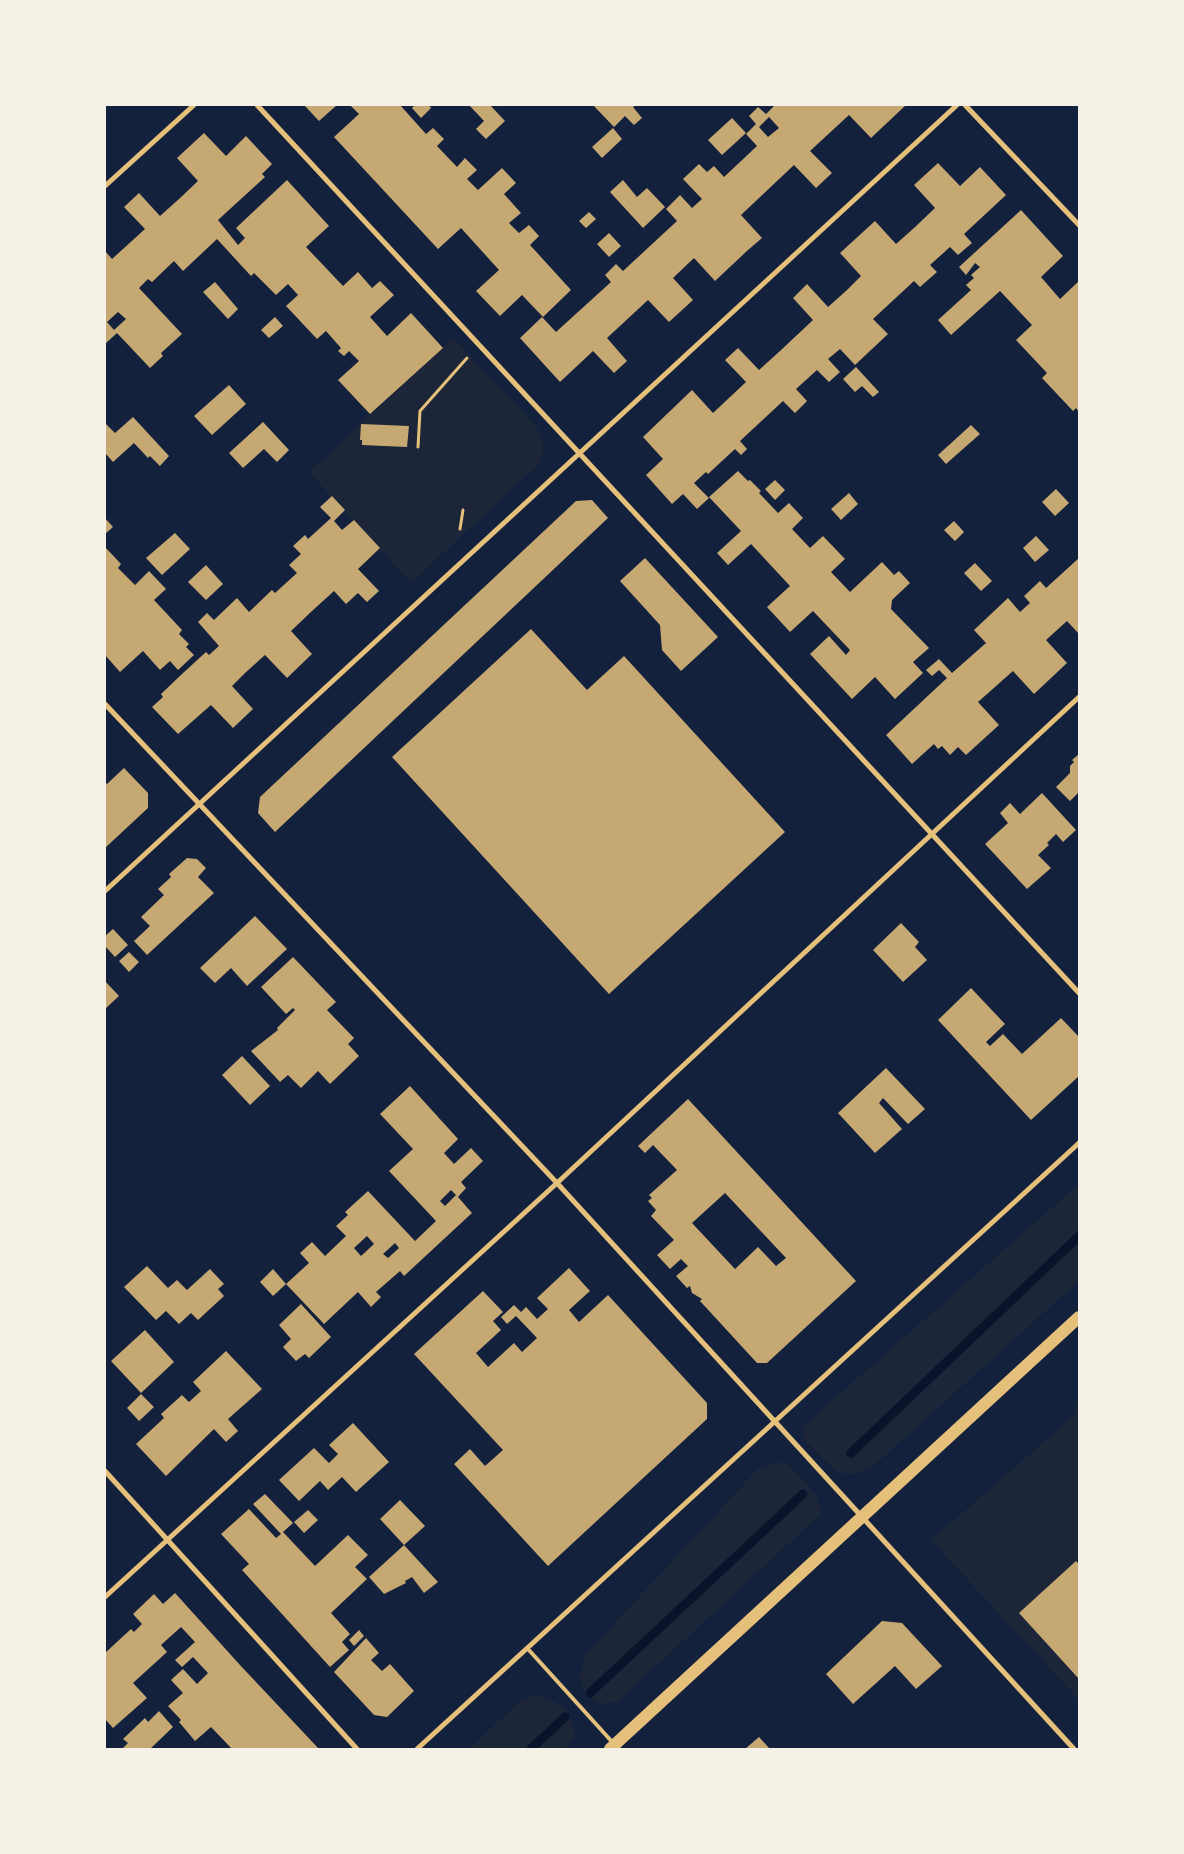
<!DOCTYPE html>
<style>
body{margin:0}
#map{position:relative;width:1184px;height:1854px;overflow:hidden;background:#14213d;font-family:"Exo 2",sans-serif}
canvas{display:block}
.frame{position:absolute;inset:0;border:106px solid #f6f1e7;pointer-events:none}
</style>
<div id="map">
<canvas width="1184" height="1854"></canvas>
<div class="frame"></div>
</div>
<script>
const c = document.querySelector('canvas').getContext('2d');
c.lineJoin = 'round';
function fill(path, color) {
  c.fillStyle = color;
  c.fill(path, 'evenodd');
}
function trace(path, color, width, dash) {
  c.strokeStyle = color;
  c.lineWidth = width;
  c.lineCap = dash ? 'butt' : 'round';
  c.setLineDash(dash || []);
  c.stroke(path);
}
fill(new Path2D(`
 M453,338L537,427C545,442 546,452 537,466L411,583L309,472Z
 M1079,1184V1281L869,1470L854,1474L839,1473L806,1442L802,1427Z
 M1079,1387V1700L931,1540L1076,1414Z
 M771,1463H786L817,1495L821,1514L617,1702L598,1704L583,1691L580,1676L585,1655L758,1469Z
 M538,1694C563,1705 573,1709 575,1738L563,1749H469L518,1703Z`), '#1d2539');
trace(new Path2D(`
 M851,1453L1079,1236
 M590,1693L803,1494
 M531,1749L565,1717`), '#0b132b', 9);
fill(new Path2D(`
 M304,105H337L319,121Z
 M350,105H400L426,134L433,128L444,139L437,146L457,167L465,158L477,170L467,179L478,190L502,168L516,183L504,194L521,213L509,223L519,233L529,225L539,236L530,245L571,290L543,317L522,295L500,316L476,291L499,270L461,228L438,249L334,137L359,114Z
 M415,105H429L431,108L421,118L412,108Z
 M469,105H490L505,121L486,139L476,129L484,121Z
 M593,105H636L633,107L642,118L634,125L625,116L614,127Z
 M775,105H906L871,138L849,115L810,151L832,173L816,188L794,165L741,215L762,238L748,250L715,281L694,258L673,278L693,300L669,322L648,300L607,338L627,361L614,373L593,351L560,382L520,338L542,317L556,332L611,282L605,275L616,264L623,271L677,221L666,209L680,195L692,208L702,199L683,179L699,164L707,172L714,166L724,177L757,146L746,134L756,124L749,116L758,107L766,114ZM769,117L779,128L768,137L759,127Z
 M732,118L746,133L722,155L708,140Z
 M613,128L622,139L602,158L592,147Z
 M204,133L226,156L246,136L272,164L262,174L265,177L218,220L238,245L245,238L236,228L287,180L329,226L306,247L343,286L358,272L372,288L380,281L394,295L370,317L387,336L411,313L443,348L370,414L338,380L359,361L349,351L344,356L338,351L341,348L326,331L317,339L286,306L298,295L288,284L276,295L254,273L251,276L217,239L183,271L174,261L152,282L148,279L139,288L182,334L161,353L163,356L150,368L117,333L105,344V251L112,259L145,229L124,207L139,193L160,216L179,199L198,181L177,158ZM118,312L126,319L114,330L107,322Z
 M938,163L960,186L980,167L1006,195L964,234L972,243L958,255L950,247L930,265L937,272L920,287L914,281L873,319L888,334L855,365L840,349L828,359L840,372L829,382L817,370L796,389L807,401L795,413L783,401L740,441L747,449L741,455L735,449L708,474L706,472L694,483L709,498L697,509L683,494L672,504L646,475L663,459L643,437L692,390L713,413L746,382L725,360L738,348L759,370L780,351L813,320L793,298L807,284L828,307L847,290L861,276L840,253L875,221L896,244L914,228L935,208L914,185Z
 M623,180L637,197L647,188L665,207L643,228L610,192Z
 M1021,210L1063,256L1041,277L1060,299L1079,281V412L1076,408L1073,411L1042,378L1047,373L1016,340L1032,325L1000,291L951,335L938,320L971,290L966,285L974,278L971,275L980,267L975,263L966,275L959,267Z
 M589,212L596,219L586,228L579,221Z
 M609,233L621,246L609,257L597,244Z
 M215,282L238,309L228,319L203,292Z
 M275,317L283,326L269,338L261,330Z
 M856,367L879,392L873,397L862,386L855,392L843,379Z
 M229,385L246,404L212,435L194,416Z
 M133,417L169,456L160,466L150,456L148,458L134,443L113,462L105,453V423L115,433Z
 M263,422L289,450L277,462L264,449L243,468L229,453Z
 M361,424L409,426L407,447L362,445V440H360Z
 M971,425L980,434L946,464L938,455Z
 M738,471L748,481L750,480L761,491L759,493L778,513L789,503L803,518L792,529L810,548L823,536L845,559L831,572L850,592L882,562L894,575L899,571L910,583L892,600L891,609L929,648L913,662L923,673L895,699L875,677L852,699L810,654L829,636L846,655L850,650L813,611L790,632L767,607L790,586L751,544L728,565L717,553L741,531L709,497Z
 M775,480L785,490L775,500L765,489Z
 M1056,489L1069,503L1055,516L1042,502Z
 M849,493L858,504L841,520L831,509Z
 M332,496L345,510L334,521L342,530L354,520L380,548L358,569L379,591L367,602L358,593L346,604L334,591L312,611L291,631L312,654L287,678L265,655L245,673L232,686L253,709L233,728L211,705L178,734L152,707L163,697L161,694L182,674L206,652L209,655L219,646L198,622L207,613L214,620L237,598L249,612L272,590L275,593L297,573L289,565L301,554L293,546L305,535L308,539L331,518L320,507Z
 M592,500L608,518L275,832L258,813L260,797L576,501Z
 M105,518L113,527L105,534Z
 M954,521L964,532L955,541L944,530Z
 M175,533L190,549L162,575L146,558Z
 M1036,536L1049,550L1035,562L1023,548Z
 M105,547L121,564L118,568L135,585L149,571L166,589L154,600L182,630L179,634L189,644L186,647L194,655L178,670L170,661L160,670L143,651L120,672L105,655Z
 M645,558L718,637L681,671L662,650L660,625L620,581Z
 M1079,558V634L1067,621L1046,640L1067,663L1034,694L1013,671L978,702L999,725L966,755L958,747L950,755L942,746L938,749L934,744L912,764L886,735L947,678L939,670L932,676L926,670L939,659L952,673L986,643L974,630L1008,598L1020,612L1030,603L1024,596L1040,581L1046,588Z
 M975,563L992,581L981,591L964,573Z
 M206,565L223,584L206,600L188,582Z
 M531,629L587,690L624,656L785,832L609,994L392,757Z
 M1079,754V792L1070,801L1056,787L1070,773V766L1074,762L1072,760Z
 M124,768L148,793V808L105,848V782L107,784Z
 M1042,793L1076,830L1063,842L1056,834L1047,843L1049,845L1038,855L1051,868L1027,889L985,844L1008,823L1000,813L1010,803L1020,814Z
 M187,858L197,859L206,868L198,877L214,893L147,955L134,941L150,926L141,917L164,895L158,889L171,877L169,874Z
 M255,916L287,949L247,986L231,968L215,983L200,968Z
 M901,923L919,942L915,947L927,960L903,982L873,950Z
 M113,929L128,945L115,957L105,946V936Z
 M129,952L139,962L129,972L119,961Z
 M293,957L336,1002L327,1010L354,1038L348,1044L359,1056L330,1084L318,1071L301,1088L288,1075L280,1082L251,1051L278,1030L277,1028L295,1010L293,1008L286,1014L261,987Z
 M105,981L119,996L105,1009Z
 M971,988L1005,1024L986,1042L990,1046L1003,1034L1022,1054L1061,1018L1079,1037V1076L1031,1120L938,1020Z
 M242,1056L270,1086L250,1105L222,1075Z
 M886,1068L925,1109L908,1124L883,1098L879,1103L902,1129L875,1153L838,1113Z
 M410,1086L458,1139L444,1153L454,1164L471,1148L483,1161L461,1182L466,1188L458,1197L472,1213L404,1276L400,1271L376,1292L381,1297L371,1307L358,1292L324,1324L286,1284L309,1263L300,1253L312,1242L325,1256L346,1236L336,1226L348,1215L345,1212L368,1191L415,1241L436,1221L389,1171L413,1149L380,1114ZM451,1190L456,1195L445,1206L440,1201ZM367,1236L374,1244L361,1256L354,1248ZM395,1243L399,1248L388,1258L383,1254Z
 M688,1099L856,1281L767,1363H757L700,1301L702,1299L692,1293L690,1286L687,1288L676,1276L688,1266L681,1259L670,1269L657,1255L674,1240L651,1216L656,1210L648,1201L652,1198L649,1195L677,1170L653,1145L645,1153L638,1146ZM725,1193L786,1258L776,1266L758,1247L735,1269L692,1223Z
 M147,1266L168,1288L177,1280L187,1290L210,1269L224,1284L218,1289L224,1296L198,1320L191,1313L179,1324L166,1311L156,1320L124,1287Z
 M569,1268L590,1291L569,1310L579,1322L608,1295L707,1403V1419L548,1566L454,1464L470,1449L485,1466L503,1450L414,1354L483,1291L503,1312L493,1321L501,1330L476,1353L488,1367L514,1343L522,1352L537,1338L516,1316L507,1324L501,1317L514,1305L521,1312L526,1307L537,1319L548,1309L537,1298Z
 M273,1269L286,1284L273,1296L260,1282Z
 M301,1304L331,1337L309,1358L305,1354L296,1361L283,1347L291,1339L279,1325Z
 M145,1330L174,1362L141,1393L111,1361Z
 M226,1351L262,1389L228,1419L238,1431L226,1442L214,1429L166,1476L136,1444L164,1418L161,1414L182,1395L189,1402L201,1391L193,1382Z
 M141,1394L154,1407L139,1421L127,1408Z
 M353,1423L389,1462L356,1492L342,1477L328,1490L320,1481L299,1501L279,1480L314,1448L329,1463L338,1454L329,1445Z
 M265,1494L293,1523L283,1532L315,1566L348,1535L368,1555L355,1567L367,1579L331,1613L350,1634L342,1642L349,1650L330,1667L242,1570L249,1564L221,1534L249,1509L276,1538L281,1534L253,1504Z
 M400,1500L425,1526L404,1545L438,1582L424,1593L412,1577L405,1581L406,1583L384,1594L369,1577L404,1545L380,1519Z
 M308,1510L318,1520L304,1533L294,1522Z
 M1076,1561L1079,1564V1679L1019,1613Z
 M175,1593L240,1665L319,1749H232L211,1727L195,1741L179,1722L181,1720L168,1706L183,1693L171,1680L183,1669L197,1684L208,1673L193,1657L182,1667L175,1660L195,1642L181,1627L161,1645L167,1652L133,1683L147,1698L113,1728L105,1719V1653L131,1629L134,1632L142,1624L133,1614L154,1594L163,1604Z
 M882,1621L902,1623L942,1666L916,1689L895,1666L853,1704L826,1674Z
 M359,1630L364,1636L354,1646L349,1640Z
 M366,1638L379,1653L371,1660L382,1671L390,1664L414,1691L387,1717L374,1715L334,1672Z
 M159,1711L173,1727L150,1749H122L128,1743L123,1739L145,1718L148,1722Z
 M759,1737L770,1749H745Z`), '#c6a872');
trace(new Path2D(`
 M418,447L420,411L467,358
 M460,529L463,510`), '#e5c07b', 3);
trace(new Path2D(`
 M528,1649L614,1744`), '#e5c07b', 4);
trace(new Path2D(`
 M257,105L1079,993
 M965,105L1079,225
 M105,186L194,105
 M105,704L557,1183L1074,1749
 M105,891L957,105
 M105,1471L357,1749
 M105,1597L557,1183L1079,697
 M417,1749L1079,1143`), '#e5c07b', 5);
trace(new Path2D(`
 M610,1749L1079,1317`), '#e5c07b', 12);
</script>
